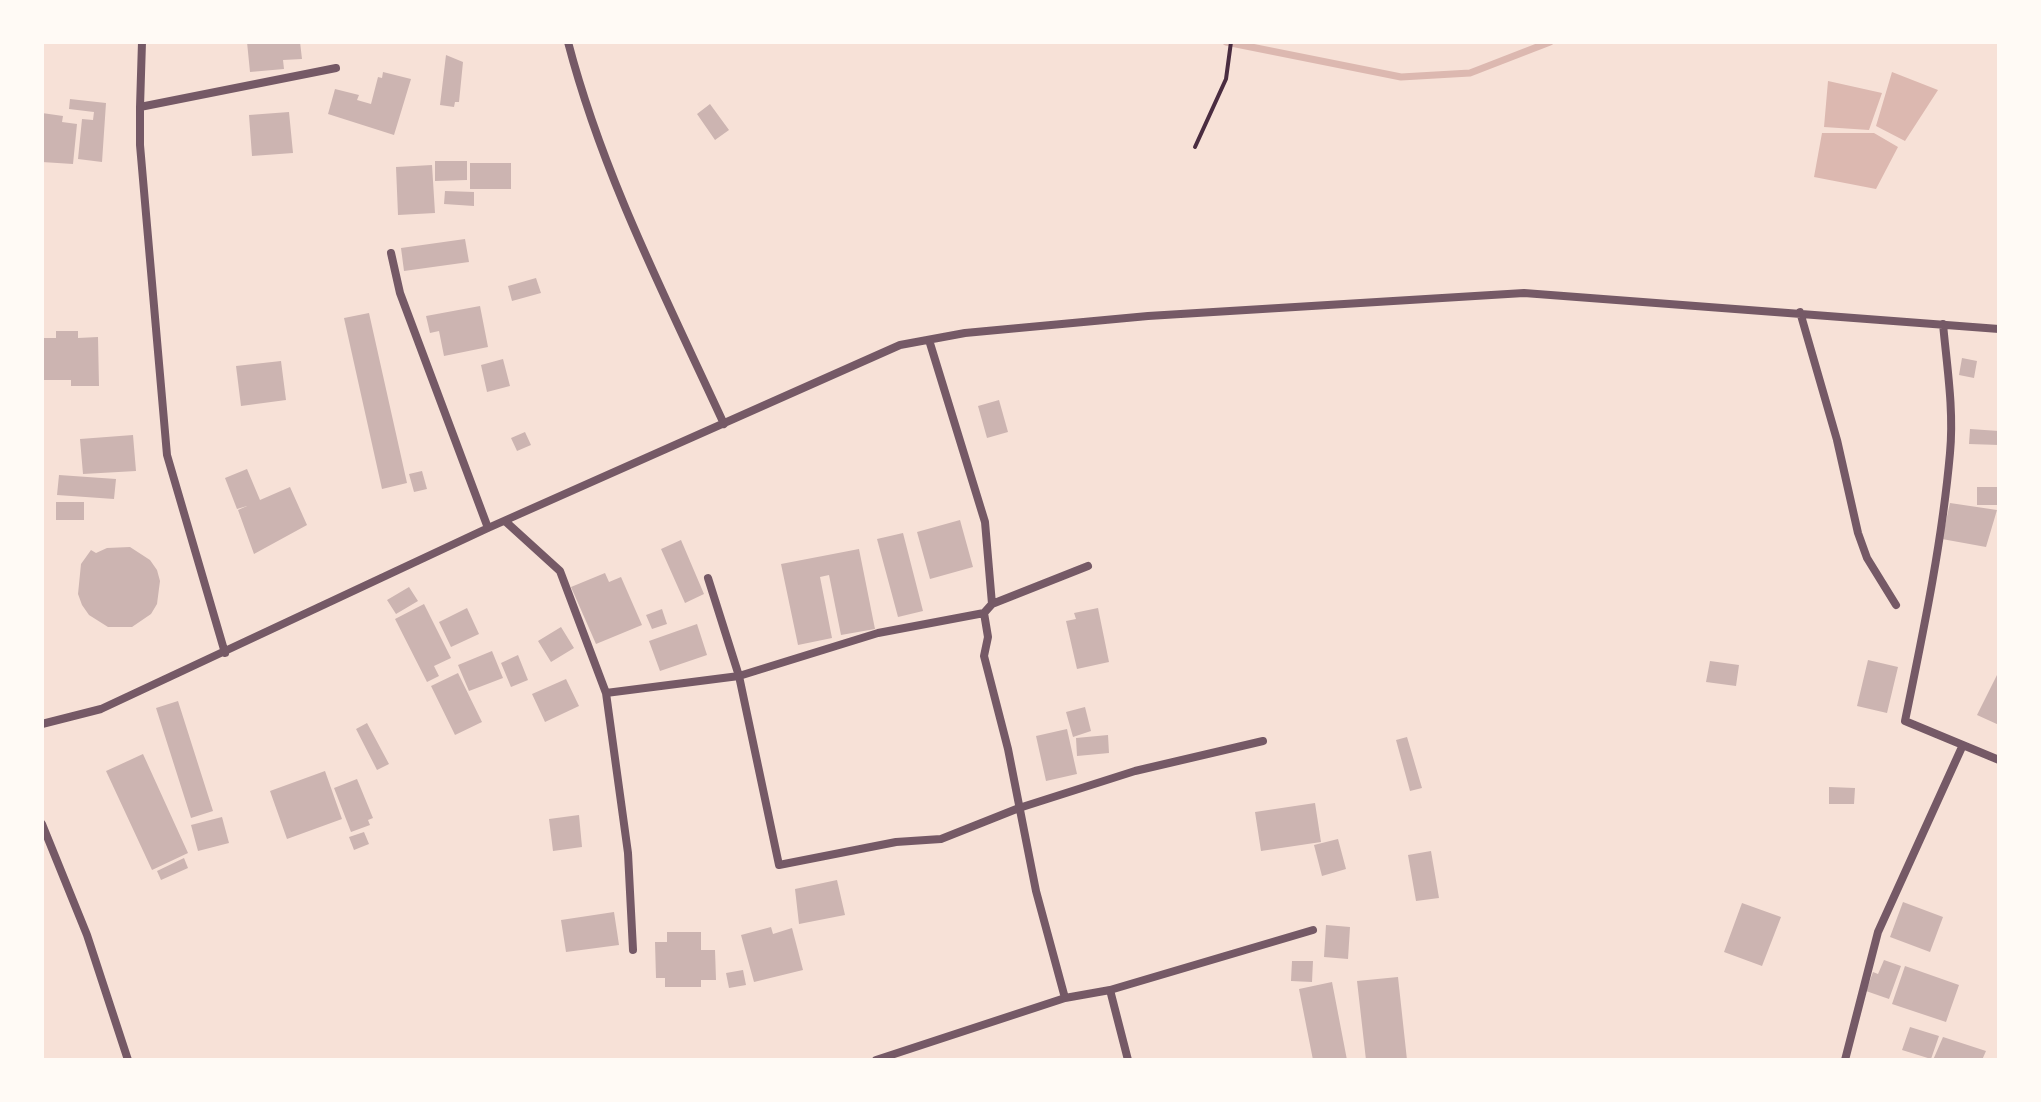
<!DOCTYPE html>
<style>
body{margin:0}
#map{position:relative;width:2041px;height:1102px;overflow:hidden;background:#f7e1d7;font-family:"Noto Serif",serif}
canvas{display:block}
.frame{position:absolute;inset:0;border:44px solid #fffaf5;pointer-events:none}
</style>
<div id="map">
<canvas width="2041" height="1102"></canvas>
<div class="frame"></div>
</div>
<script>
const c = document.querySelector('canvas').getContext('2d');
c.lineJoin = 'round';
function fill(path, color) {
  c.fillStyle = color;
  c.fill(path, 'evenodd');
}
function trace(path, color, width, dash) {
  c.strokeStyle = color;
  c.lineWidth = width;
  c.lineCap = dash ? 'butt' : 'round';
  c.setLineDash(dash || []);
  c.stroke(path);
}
fill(new Path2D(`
 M1892,72L1938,90L1905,141L1876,126Z
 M1828,81L1882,93L1869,130L1824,127Z
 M1822,133H1874L1898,147L1876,189L1814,177Z`), '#dcb8b0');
trace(new Path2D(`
 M1226,42L1401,77L1470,73L1550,42`), '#dcb8b0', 7);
fill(new Path2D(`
 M247,42H300L302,59L283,60L284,69L250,72Z
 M446,55L463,62L459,102H455L454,107L440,105Z
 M383,72L411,79L394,135L328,114L335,89L359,95L357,100L371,104L378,77L382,78Z
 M70,99L106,103L102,162L78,159L82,119L93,120L94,112L69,109Z
 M710,104L729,130L715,140L697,114Z
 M289,112L293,153L252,156L249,115Z
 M42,113L63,116L62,122L77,124L73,164L42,162Z
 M435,161H467V180L435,181Z
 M470,163H511V189H470Z
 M432,165L435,213L398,215L396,167Z
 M445,191L474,192V206L444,204Z
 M465,239L469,262L404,271L401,248Z
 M536,278L541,293L512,301L508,286Z
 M480,306L488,347L444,356L439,331L430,333L426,316Z
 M369,313L407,483L382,489L344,318Z
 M56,331H78V338L98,337L99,386H71V380H42V338H56Z
 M1962,358L1977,361L1974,378L1959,375Z
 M503,359L510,386L487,392L481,365Z
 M281,361L286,400L241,406L236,366Z
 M999,400L1008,432L987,438L978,406Z
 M1970,429L1999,431V445L1969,444Z
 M525,432L531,445L517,451L511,438Z
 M133,435L136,471L83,474L80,439Z
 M247,469L260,500L290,487L307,525L254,554L238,510L247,506L237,509L225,478Z
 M422,471L427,489L414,492L409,474Z
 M59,475L116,479L114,499L57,495Z
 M1977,487H1999V505H1977Z
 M56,502H84V520H56Z
 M1950,503L1997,510L1986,547L1942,539Z
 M960,520L973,567L930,579L917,532Z
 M903,533L923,611L898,617L877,539Z
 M681,540L704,594L685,603L661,549Z
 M130,547L150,560L157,570L160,581L157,604L151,614L132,627H108L89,615L82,605L78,594L81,564L91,550L96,553L107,548Z
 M859,549L875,629L841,635L829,575L820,577L832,638L798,645L781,564Z
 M605,573L609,582L621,577L642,625L596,644L571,587Z
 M409,587L418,601L396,614L387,600Z
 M424,604L451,658L434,666L439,676L427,682L395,619Z
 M467,608L479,634L451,647L439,622Z
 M1098,608L1109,662L1077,669L1066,621L1076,619L1074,613Z
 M662,609L667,624L652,629L646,615Z
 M697,624L707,655L660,671L649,641Z
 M561,627L574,648L551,662L538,641Z
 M492,651L503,678L469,691L458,665Z
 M518,655L528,680L511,687L501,663Z
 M1868,660L1898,667L1887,713L1857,706Z
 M1710,661L1739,665L1736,686L1706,682Z
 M1999,671V725L1977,715Z
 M458,673L482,722L455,735L431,686Z
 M566,679L579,706L545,722L532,694Z
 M178,701L213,811L191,818L156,708Z
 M1085,707L1091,731L1073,737L1066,712Z
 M367,723L389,764L377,770L356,729Z
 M1067,729L1077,774L1046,781L1036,736Z
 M1108,735L1109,753L1077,756L1076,738Z
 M1407,737L1422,788L1410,791L1396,740Z
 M143,754L188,853L152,870L106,771Z
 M325,771L342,819L287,839L270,791Z
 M357,779L373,818L368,820L370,825L351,832L334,788Z
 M1829,787L1855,788L1854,804H1829Z
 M1315,803L1321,842L1261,851L1255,812Z
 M579,815L582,847L553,851L549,819Z
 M222,817L229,843L198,851L191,825Z
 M364,832L369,844L354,850L349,837Z
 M1338,839L1346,869L1322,876L1314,845Z
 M1431,851L1439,898L1416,901L1408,855Z
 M184,858L188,868L161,880L157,871Z
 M837,880L845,915L799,924L795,889Z
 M1903,902L1943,917L1930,952L1890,937Z
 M1742,903L1781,917L1762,966L1724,952Z
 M614,912L619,945L566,952L561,920Z
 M1326,925L1350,927L1348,959L1324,957Z
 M771,927L773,934L792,928L803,970L754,982L741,935Z
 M667,932H701V950H715L716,980H701V987H665V978H656L655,942H667Z
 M1884,960L1901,966L1889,999L1866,991L1873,972L1878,974Z
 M1292,961H1313L1312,982L1291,981Z
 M1905,966L1959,985L1946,1022L1892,1004Z
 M743,970L746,985L729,988L726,973Z
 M1398,977L1407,1060H1366L1357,981Z
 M1332,982L1347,1060H1313L1299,989Z
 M1910,1027L1939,1036L1931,1059L1902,1050Z
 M1943,1037L1986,1051L1982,1060H1933Z`), '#ccb4b1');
trace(new Path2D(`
 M1195,147L1226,79L1231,42`), '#4a2c40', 4);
trace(new Path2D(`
 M568,42C603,176 666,298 724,424
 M140,107L142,42
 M391,253L400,293L488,528
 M1800,312L1837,440L1858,533L1867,558L1896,605
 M1943,324C1947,367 1954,410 1950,453C1942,543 1923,633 1905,721L1999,760
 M929,340L985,522L992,604
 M505,521L560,571L606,693L628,853L633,950
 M708,578L739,676L779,865L896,842L941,839L1019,808L1135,771L1263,741
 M225,653L167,455L140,145V107L336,68
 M606,693L739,676L878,633L984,613
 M42,724L101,709L488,528L900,345L965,333L1148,316L1524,293L1999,329
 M42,824L87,935L128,1060
 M1110,990L1128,1060
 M1065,998L1036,891L1008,749L984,656L988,637L984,613L992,604L1088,566
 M876,1060L1065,998L1110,990L1313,930
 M1845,1060L1878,932L1962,747`), '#755966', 8);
</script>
